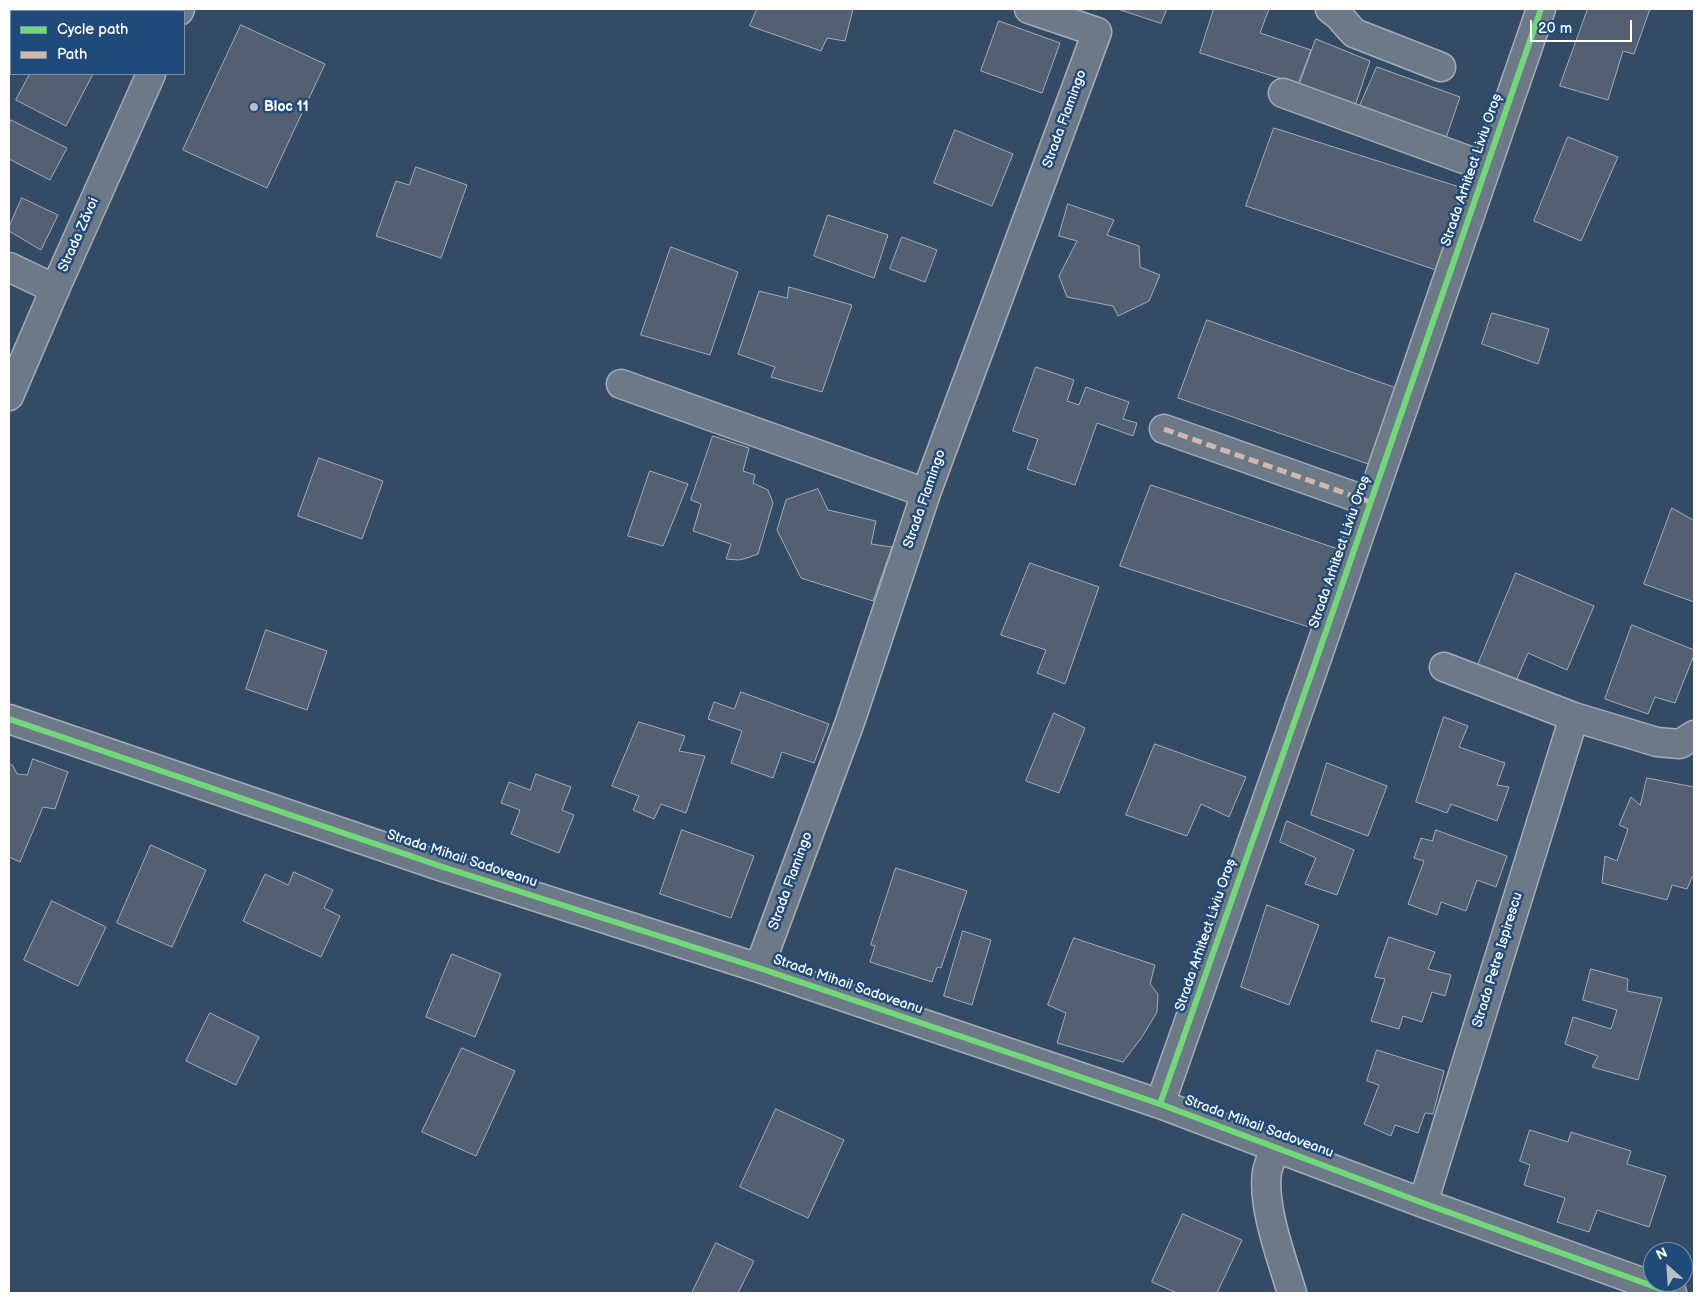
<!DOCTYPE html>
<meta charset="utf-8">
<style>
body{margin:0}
#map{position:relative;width:1703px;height:1302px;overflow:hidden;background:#344b65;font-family:"Balsamiq Sans",sans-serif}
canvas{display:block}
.frame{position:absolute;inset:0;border:10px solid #fff;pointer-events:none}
.legend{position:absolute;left:10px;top:10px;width:175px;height:65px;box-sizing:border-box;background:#1f4a7a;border:1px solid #7992af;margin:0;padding:6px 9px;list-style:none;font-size:15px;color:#fff}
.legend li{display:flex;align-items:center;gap:10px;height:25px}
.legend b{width:25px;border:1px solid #7992af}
.north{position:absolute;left:1643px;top:1242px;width:50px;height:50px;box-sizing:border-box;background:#1f4a7a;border:1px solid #7992af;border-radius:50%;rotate:334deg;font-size:14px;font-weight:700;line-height:20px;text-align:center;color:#fff}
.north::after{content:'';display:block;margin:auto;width:18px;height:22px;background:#b8c0c9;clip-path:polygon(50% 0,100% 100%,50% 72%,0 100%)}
.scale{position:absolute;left:1530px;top:20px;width:102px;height:22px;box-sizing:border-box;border:2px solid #fff;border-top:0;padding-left:6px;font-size:15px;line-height:18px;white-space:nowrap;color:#fff;-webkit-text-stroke:4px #1f4a7a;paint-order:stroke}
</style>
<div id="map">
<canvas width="1703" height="1302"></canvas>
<div class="frame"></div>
<ul class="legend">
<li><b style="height:6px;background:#71d979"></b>Cycle path</li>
<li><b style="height:6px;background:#d1b7ad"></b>Path</li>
</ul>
<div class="north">N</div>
<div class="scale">20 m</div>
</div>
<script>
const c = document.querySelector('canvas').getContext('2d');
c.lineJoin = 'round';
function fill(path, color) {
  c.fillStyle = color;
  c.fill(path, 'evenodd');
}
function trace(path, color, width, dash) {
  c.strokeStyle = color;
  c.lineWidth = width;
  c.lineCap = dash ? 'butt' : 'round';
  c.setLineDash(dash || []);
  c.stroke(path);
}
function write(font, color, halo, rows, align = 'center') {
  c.font = font + ' "Balsamiq Sans",sans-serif';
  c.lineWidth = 5;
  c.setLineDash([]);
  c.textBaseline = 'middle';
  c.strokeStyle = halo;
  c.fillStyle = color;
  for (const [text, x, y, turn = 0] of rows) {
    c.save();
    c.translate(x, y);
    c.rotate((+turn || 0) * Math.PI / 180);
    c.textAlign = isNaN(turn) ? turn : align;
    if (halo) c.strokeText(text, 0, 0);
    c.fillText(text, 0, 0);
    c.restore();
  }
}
const building = new Path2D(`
 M43,9H76L81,11H42Z
 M757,9H853L845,41L827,38L821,51L750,26Z
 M1118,9H1167L1161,23Z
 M1214,9H1269L1260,33L1311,50L1298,84L1200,53Z
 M1588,9H1650L1634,54L1623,51L1608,100L1560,86Z
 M999,21L1060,43L1042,93L981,71Z
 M241,25L325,64L267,188L183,150Z
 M1316,39L1370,61L1355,106L1299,86Z
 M1377,67L1460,97L1446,138L1359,108Z
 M30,74H93L66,126L16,100Z
 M11,120L67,148L50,180L9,159V125Z
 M1274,128L1469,190L1442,272L1246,206Z
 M955,130L1013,154L992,206L934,183Z
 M1568,137L1618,157L1581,241L1534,221Z
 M416,167L467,185L441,258L376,236L396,181L409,185Z
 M22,198L58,215L41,250L9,231V227Z
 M1068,204L1114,220L1107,235L1139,246L1140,267L1160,275L1149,301L1118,316L1113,306L1067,297L1059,276L1077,241L1059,236Z
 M828,215L888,235L874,278L814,256Z
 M902,237L937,250L925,282L890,269Z
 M671,247L738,272L710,355L641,335Z
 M789,287L852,305L822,392L771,377L775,367L738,354L759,291L787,298Z
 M1492,313L1549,329L1538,364L1482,344Z
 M1207,320L1399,389L1374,466L1178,398Z
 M1036,367L1074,380L1067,401L1079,405L1086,387L1129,402L1123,419L1137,423L1133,436L1097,423L1075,485L1027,469L1038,439L1013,431Z
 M713,436L749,448L743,471L755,475L753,483L768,490L773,503L758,554L747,558L739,560L726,559L731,544L693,531L701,504L691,500Z
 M319,458L383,481L362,539L298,516Z
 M650,471L688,484L663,546L628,536Z
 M1151,485L1341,550L1315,629L1120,566Z
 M818,489L828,510L876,521L871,544L892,547L873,601L801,578L777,530L786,500Z
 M1672,508L1693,520L1694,516V602L1644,584Z
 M1030,563L1099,587L1065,684L1037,673L1046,650L1001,635Z
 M1516,573L1594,606L1567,670L1528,653L1516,681L1477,667Z
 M1632,625L1694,650V655L1675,703L1655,697L1648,714L1605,699Z
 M266,630L327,651L307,710L246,689Z
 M741,692L829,724L814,763L782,752L773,778L731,763L742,731L708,719L714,702L734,709Z
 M1054,713L1085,728L1059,793L1026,781Z
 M1444,717L1468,726L1459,747L1505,763L1497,785L1509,787L1497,821L1451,804L1447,813L1416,802Z
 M639,722L685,736L679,751L705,756L686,813L661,804L654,819L633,810L639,796L612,786Z
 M1155,744L1246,777L1229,817L1201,804L1187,836L1126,815Z
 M33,759L68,772L55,809L43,807L20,862L9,857V763L13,766L17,774L27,775Z
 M1327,763L1387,786L1368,836L1311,815Z
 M536,774L571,787L562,810L574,815L559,853L511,834L520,810L501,803L509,782L530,790Z
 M1647,778L1694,787V877H1692L1687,889L1672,885L1667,900L1602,883L1605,856L1617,861L1628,829L1619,825L1631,797L1640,805Z
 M1287,821L1354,850L1337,895L1305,884L1316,858L1280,842Z
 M682,830L754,856L731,918L660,894Z
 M1436,830L1507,856L1496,887L1477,880L1466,911L1441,902L1437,915L1408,904L1424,861L1414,858L1421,838L1432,841Z
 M151,845L206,870L172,947L117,923Z
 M896,868L967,891L941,968L937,967L932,982L870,962L875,946L871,945Z
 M294,872L333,890L324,908L340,916L321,957L243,921L265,874L288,885Z
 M52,901L106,927L78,986L24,960Z
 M1267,905L1319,925L1289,1005L1241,987Z
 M963,931L991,940L972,1005L944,996Z
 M1389,937L1435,952L1428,969L1451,975L1445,996L1432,992L1422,1022L1403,1016L1399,1029L1371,1021L1385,979L1375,977Z
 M1074,938L1155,965L1150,984L1158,994L1157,1012L1142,1037L1123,1062L1057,1043L1066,1013L1048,1005Z
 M452,954L501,974L475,1037L426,1017Z
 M1591,969L1628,979L1627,991L1662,998L1638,1080L1592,1067L1598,1056L1565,1044L1573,1017L1611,1029L1617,1010L1583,1000Z
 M210,1013L259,1037L236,1085L186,1061Z
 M462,1048L515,1071L476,1156L422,1132Z
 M1377,1050L1444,1071L1433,1114L1425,1113L1418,1133L1395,1125L1391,1136L1364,1124L1379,1085L1367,1081Z
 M776,1109L844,1140L808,1218L740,1187Z
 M1530,1130L1568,1142L1571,1132L1631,1151L1627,1164L1666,1176L1649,1227L1597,1210L1589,1232L1557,1222L1565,1198L1524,1185L1530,1165L1520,1161Z
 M1183,1214L1242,1240L1217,1293H1177L1152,1282Z
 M716,1243L754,1261L738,1293H692Z`);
fill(building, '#546071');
trace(building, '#a4aeba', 1);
const street = new Path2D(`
 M1330,9L1339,16L1354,33L1441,67
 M1283,93L1486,167
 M9,267L55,289
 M621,384L926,493
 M1164,429L1370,502
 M1444,667L1574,717L1657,742L1680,744L1694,735
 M9,719L443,867L759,968L1160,1104L1423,1203L1672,1293
 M759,968L850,722L926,493L1097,32L1029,9
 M1160,1104L1313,669L1541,9
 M1275,1146C1273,1155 1269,1163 1267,1172C1262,1207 1282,1259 1292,1293
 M1423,1203L1574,717`);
const secondary = new Path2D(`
 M179,11L180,9
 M9,396L55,289L151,74`);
trace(street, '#a4aeba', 31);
trace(secondary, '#a4aeba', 31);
trace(street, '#6d7986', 28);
trace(secondary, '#6d7986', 28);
trace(new Path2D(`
 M1164,429L1370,502`), '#d1b7ad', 5, [10, 5]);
trace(new Path2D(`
 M9,719L443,867L759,968L1160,1104L1423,1203L1672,1293
 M1160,1104L1313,669L1541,9`), '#71d979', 6);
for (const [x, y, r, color] of [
 [254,107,5,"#b8c0c9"]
]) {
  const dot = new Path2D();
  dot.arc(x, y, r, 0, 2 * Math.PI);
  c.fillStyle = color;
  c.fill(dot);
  trace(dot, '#1f4a7a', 2);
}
write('bold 14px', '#fff', '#1f4a7a', [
 ["Bloc 11",264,107]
], 'left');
write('14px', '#fff', '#1f4a7a', [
 ["Strada Flamingo",1065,119,-70],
 ["Strada Arhitect Liviu Oroș",1472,170,-71],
 ["Strada Zăvoi",79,235,-66],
 ["Strada Flamingo",925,499,-71],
 ["Strada Arhitect Liviu Oroș",1340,552,-71],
 ["Strada Mihail Sadoveanu",462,859,18],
 ["Strada Flamingo",791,881,-70],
 ["Strada Arhitect Liviu Oroș",1206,935,-71],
 ["Strada Petre Ispirescu",1498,960,-73],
 ["Strada Mihail Sadoveanu",848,985,19],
 ["Strada Mihail Sadoveanu",1259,1127,20]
]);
</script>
